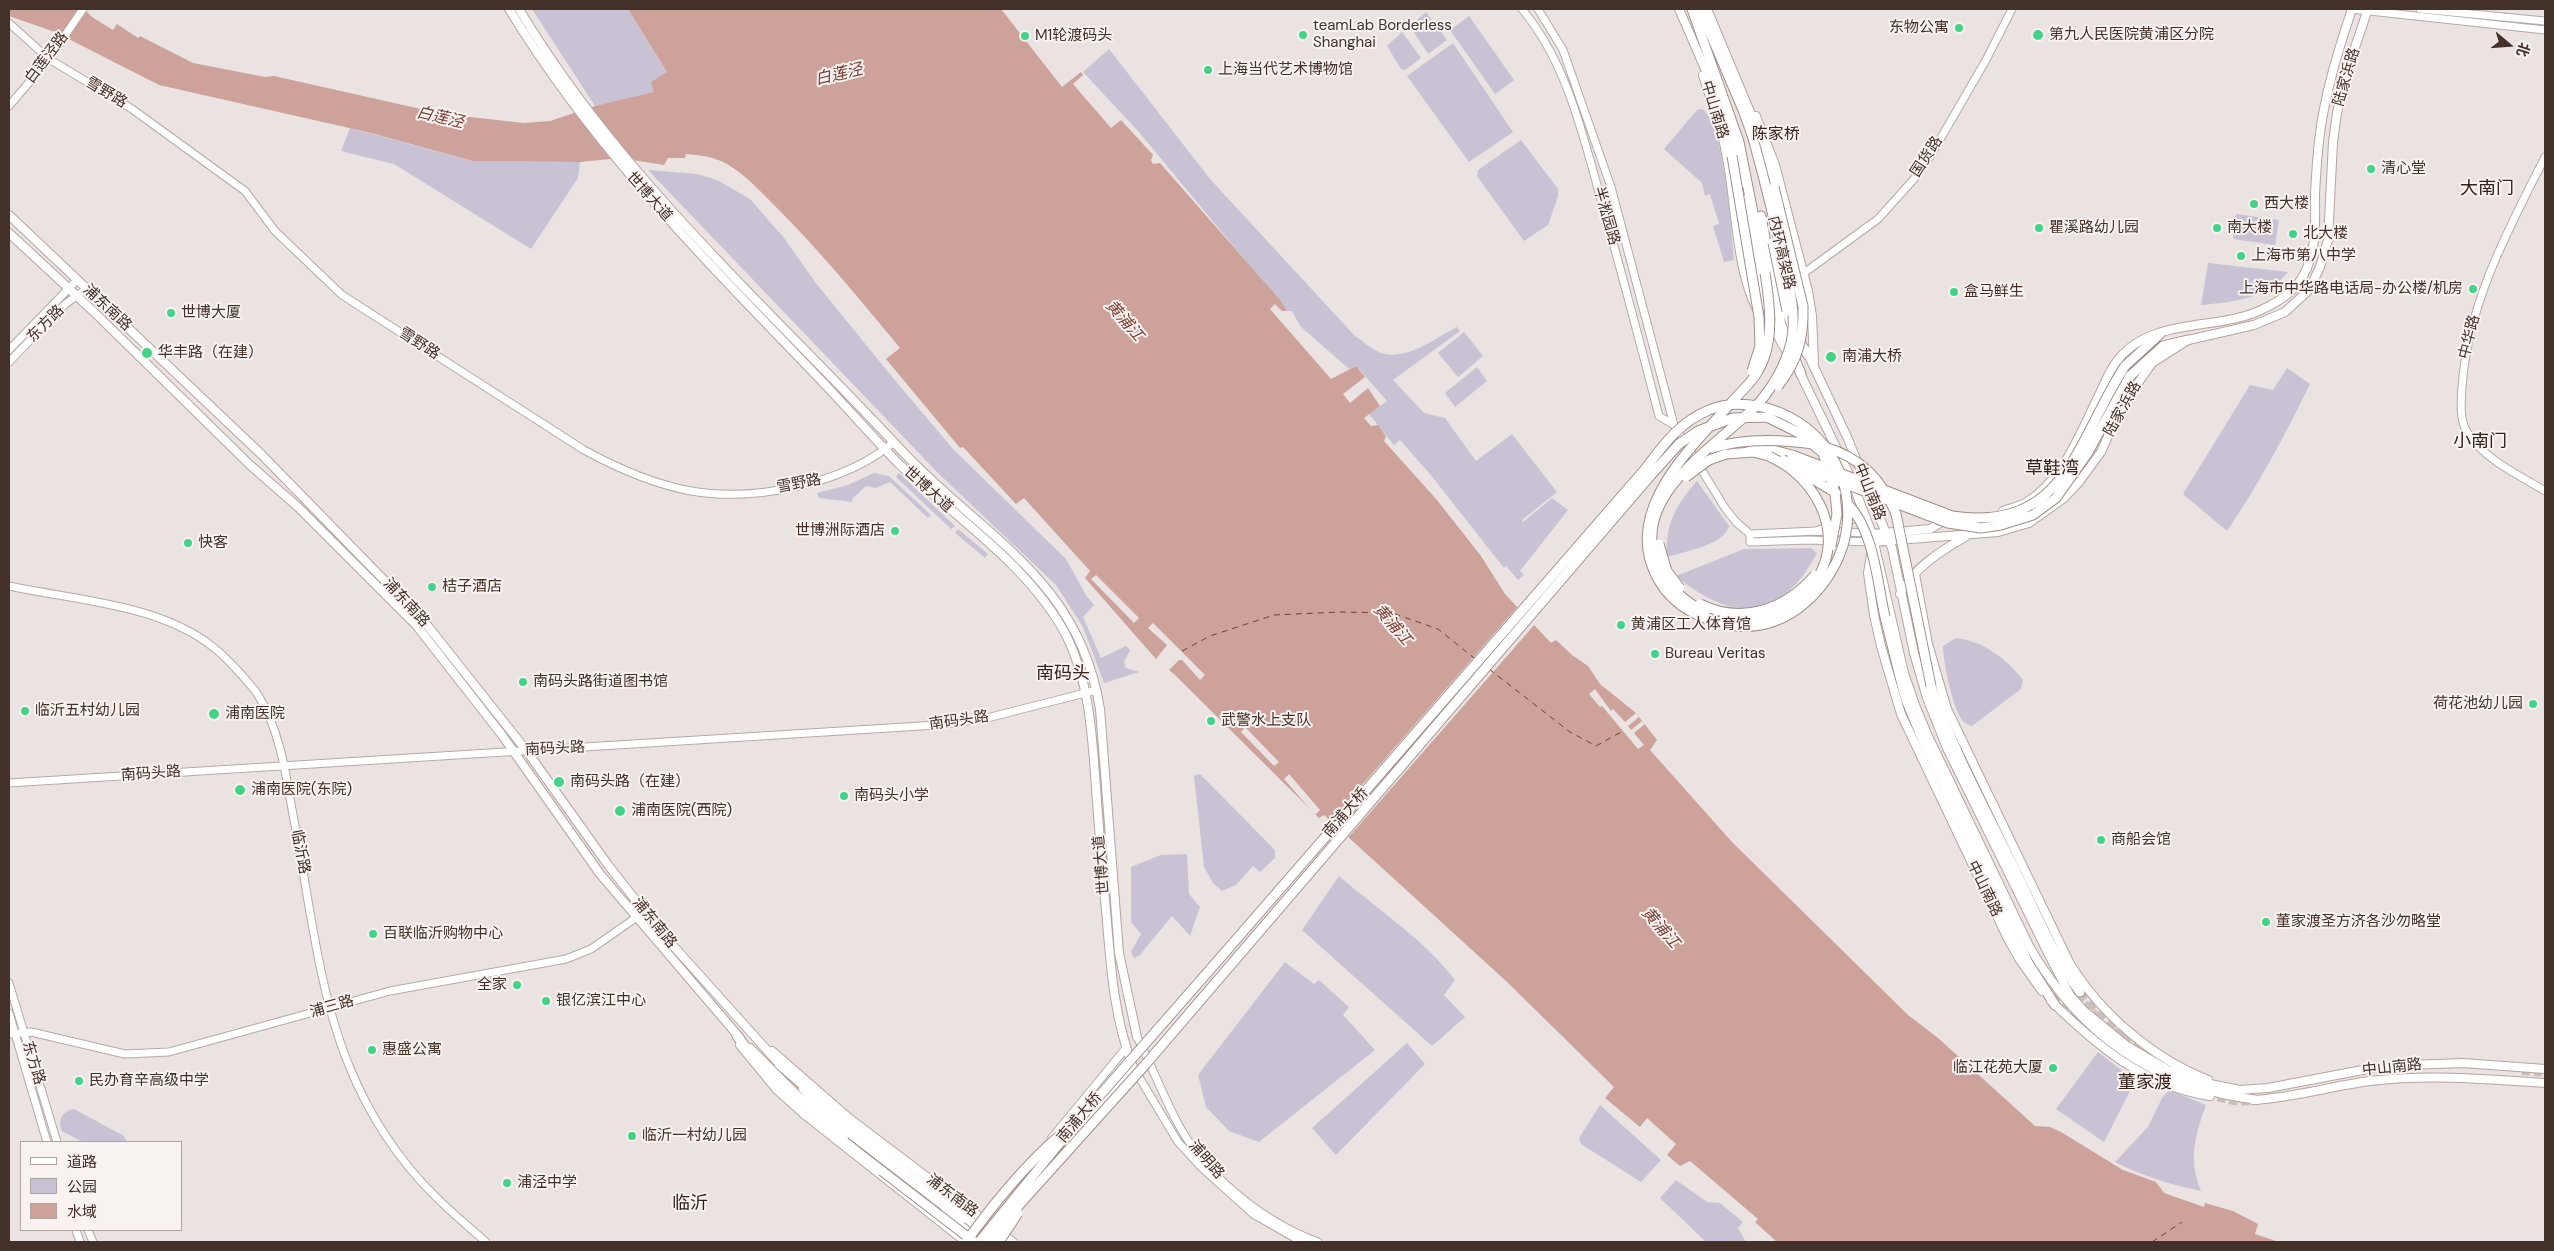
<!DOCTYPE html>
<meta charset="utf-8">
<style>
body{margin:0}
#map{position:relative;width:2554px;height:1251px;overflow:hidden;background:#eae3e1;font-family:"DM Sans","Noto Sans SC",sans-serif}
canvas{display:block}
.frame{position:absolute;inset:0;border:10px solid #433029;pointer-events:none}
.legend{position:absolute;left:20px;top:1141px;width:162px;height:90px;box-sizing:border-box;background:#f8f2f1;border:1px solid #b0a4a1;margin:0;padding:6px 9px;list-style:none;font-size:15px;color:#433029}
.legend li{display:flex;align-items:center;gap:10px;height:25px}
.legend b{width:25px;border:1px solid #b0a4a1}
.north{position:absolute;left:2484px;top:20px;width:50px;height:50px;-webkit-text-stroke:4px #f8f2f1;paint-order:stroke;rotate:108deg;font-size:14px;font-weight:700;line-height:20px;text-align:center;color:#433029}
.north::after{content:'';display:block;margin:auto;width:18px;height:22px;background:#433029;clip-path:polygon(50% 0,100% 100%,50% 72%,0 100%)}
</style>
<div id="map">
<canvas width="2554" height="1251"></canvas>
<div class="frame"></div>
<ul class="legend">
<li><b style="height:6px;background:#fff"></b>道路</li>
<li><b style="height:14px;background:#c9c2d5"></b>公园</li>
<li><b style="height:14px;background:#cca29b"></b>水域</li>
</ul>
<div class="north">北</div>
</div>
<script>
const c = document.querySelector('canvas').getContext('2d');
c.lineJoin = 'round';
function fill(path, color) {
  c.fillStyle = color;
  c.fill(path, 'evenodd');
}
function trace(path, color, width, dash) {
  c.strokeStyle = color;
  c.lineWidth = width;
  c.lineCap = dash ? 'butt' : 'round';
  c.setLineDash(dash || []);
  c.stroke(path);
}
function write(font, color, halo, rows, align = 'center') {
  c.font = font + ' "DM Sans","Noto Sans SC",sans-serif';
  c.lineWidth = 4;
  c.setLineDash([]);
  c.textBaseline = 'middle';
  c.strokeStyle = halo;
  c.fillStyle = color;
  for (const [text, x, y, turn = 0] of rows) {
    c.save();
    c.translate(x, y);
    c.rotate((+turn || 0) * Math.PI / 180);
    c.textAlign = isNaN(turn) ? turn : align;
    if (halo) c.strokeText(text, 0, 0);
    c.fillText(text, 0, 0);
    c.restore();
  }
}
fill(new Path2D(`
 M532,9H628L667,72L653,93L595,106Z
 M1426,12L1447,40L1428,54L1410,26Z
 M1469,16L1514,80L1495,94L1450,30Z
 M1402,32L1421,58L1405,70L1401,69L1387,46Z
 M1453,43L1513,132L1469,162L1407,76Z
 M1109,49L1210,179L1355,336C1363,341 1372,350 1381,353C1407,361 1435,338 1457,327L1460,331L1393,380L1424,413L1445,418L1476,461L1512,434L1557,492L1522,520L1523,522L1552,498L1568,510L1520,571L1524,575L1518,580L1506,566L1504,568L1430,474L1400,440L1394,445L1369,414L1387,401L1356,366L1349,369L1300,326L1292,311H1287L1139,132L1083,72Z
 M1702,109C1724,122 1732,233 1734,260L1724,262L1713,226L1719,224L1710,194L1705,196L1702,183L1664,149L1697,110Z
 M350,128L473,161L580,162L578,178L531,249L394,164L341,151Z
 M1521,140L1558,189V196L1548,225L1524,241L1477,176L1478,170Z
 M648,170L697,174L717,180L750,199L784,238L815,282L893,378L954,450L1066,559L1086,595L1094,605L1083,617L1101,658L1126,646L1130,650L1124,662L1126,668L1139,672L1104,683L1083,627L1056,585L938,473Z
 M2236,214L2279,220L2275,245L2233,239Z
 M2208,263L2288,272C2266,299 2234,302 2201,305Z
 M1464,332L1483,356L1458,377L1438,353Z
 M1477,367L1487,381L1455,407L1445,393Z
 M2287,368L2310,384C2285,435 2259,484 2227,531L2183,494L2250,385L2273,390Z
 M874,473L889,476L931,515L928,518L890,482L876,488L866,486L852,499L853,502L819,498L817,493L848,485Z
 M899,473L955,526L951,529L896,477Z
 M1697,481L1729,526C1726,544 1684,552 1667,557C1665,524 1676,505 1697,481Z
 M958,529L988,554L985,558L955,533Z
 M1811,548L1817,553C1781,621 1734,624 1676,576L1744,549Z
 M1956,638C1983,641 2007,659 2023,680L2021,689L1972,726C1970,725 1967,725 1965,723C1953,714 1943,661 1943,646Z
 M1200,774L1275,850V858L1260,872L1253,866L1236,885L1222,891L1213,883L1204,867L1194,776Z
 M1187,854L1189,894L1200,907L1190,936L1172,916L1140,955L1134,958L1131,952L1141,934L1131,922V867L1161,855Z
 M1339,876C1378,910 1424,939 1455,980L1444,995L1465,1017L1432,1046L1302,930Z
 M1285,962L1314,984L1319,980L1349,1007L1343,1015L1375,1050L1259,1142L1229,1131L1206,1107L1198,1075Z
 M1407,1043L1425,1064L1336,1155L1312,1128Z
 M2098,1052L2135,1081L2104,1142L2056,1109Z
 M2169,1090L2206,1105C2195,1136 2188,1159 2201,1191C2172,1185 2142,1176 2115,1162L2148,1127L2162,1098Z
 M1600,1105L1661,1160L1641,1182L1581,1144L1579,1138Z
 M74,1109L124,1136L127,1142H83L62,1131C57,1119 63,1111 74,1109Z
 M1676,1180L1707,1202L1720,1203L1743,1222L1738,1228L1746,1242H1706L1660,1198Z`), '#c9c2d5');
fill(new Path2D(`
 M9,9H84L92,17L113,30L117,24L138,38L140,36L193,63L265,77L274,76L443,114L524,123L550,121L595,106L654,92L651,82L667,72L628,9H1001L1062,87L1081,72L1083,75L1073,84L1111,128L1121,120L1153,155L1151,160L1153,164L1160,163L1280,300L1287,311H1282L1275,304L1270,309L1331,379L1356,366L1365,377L1343,394L1350,403L1368,388L1380,406L1364,418L1371,426L1378,425L1386,436L1384,441L1437,500L1481,556L1505,594L1551,643L1556,640L1572,655L1588,666L1600,684L1636,713L1657,740L1650,750L1732,842L1908,1015L1938,1038L2035,1126L2050,1127L2061,1132L2123,1170L2156,1182L2164,1193L2204,1207L2205,1203L2233,1211L2258,1224L2255,1234L2279,1242H1777L1755,1222L1758,1219L1690,1161L1680,1166L1667,1155L1676,1144L1647,1118L1640,1127L1605,1098L1614,1087L1506,981L1324,815L1319,818L1175,675L1156,659L1085,578L1090,571L1024,498L1016,504L963,447L960,448L886,359L900,348C860,300 822,253 778,209C762,193 746,175 727,164C715,157 700,155 686,154L685,158H668L664,165L620,158L580,162L473,161L367,132L159,85L55,32L9,16Z`), '#cca29b');
fill(new Path2D(`
 M1096,575L1139,618L1134,623L1091,579Z
 M1519,605L1536,623L1347,839L1329,823Z
 M1153,623L1205,675L1200,680L1182,660H1179L1168,671L1156,659L1167,645L1148,628Z
 M1595,689L1611,711L1613,709L1625,722L1636,713L1639,717L1628,726L1631,730L1642,721L1645,724L1634,733L1644,745L1638,749L1602,706L1600,707L1589,694Z
 M1245,727L1279,762L1274,766L1241,732Z
 M1289,774L1320,810L1315,815L1284,779Z`), '#eae3e1');
trace(new Path2D(`
 M1182,651L1210,636L1274,615L1340,612L1392,613L1438,629L1474,658
 M1489,669L1570,732L1596,746L1623,731
 M2152,1242L2182,1222`), '#793e31', 1, [6, 5]);
trace(new Path2D(`
 M2054,995L2085,1027L2133,1064
 M2076,995L2098,1018
 M2113,1031L2148,1054L2178,1069
 M2522,1071L2545,1073
 M2206,1095L2239,1102L2253,1101`), '#c9bfbc', 8, [8, 4]);
trace(new Path2D(`
 M2080,992L2130,1042`), '#c9bfbc', 9, [9, 4.5]);
const secondary = new Path2D(`
 M1522,9C1566,62 1582,131 1600,196C1621,269 1640,343 1659,416L1674,425
 M1538,9L1563,50L1611,187L1674,425L1725,508L1736,522L1750,534V542L1808,540L1873,542
 M2351,9L2545,30
 M2420,9L2545,21
 M9,23L49,59L132,109L245,191L275,231L342,295L584,450C617,468 653,484 691,491C755,502 844,484 894,442
 M9,106L49,59L83,9
 M2545,157C2508,230 2467,305 2462,388C2461,403 2459,422 2469,435C2487,461 2519,475 2545,491
 M1804,273L1878,219L1914,179L1931,155L1986,60L2012,9
 M9,350L77,280
 M9,362L64,305L86,289
 M1750,534L1817,531L1869,533
 M9,586C74,600 159,604 213,647C225,656 250,683 258,695C280,730 286,775 293,815C309,896 318,992 350,1068C369,1115 399,1161 436,1197C452,1213 469,1227 486,1242
 M9,783L937,725L983,719L1097,690
 M9,983L57,1142
 M9,1013L47,1142
 M9,1034L31,1032L125,1054L169,1052L390,991L566,959L591,949L637,917L646,913
 M1137,1037C1151,1064 1162,1093 1176,1120C1204,1174 1261,1221 1318,1242
 M1051,1139L1126,1048
 M1046,1166L1133,1067L1178,1142L1202,1168L1253,1214L1302,1242
 M76,1230L80,1242
 M88,1230L93,1242`);
const primary = new Path2D(`
 M509,9C593,147 702,257 814,373C842,402 869,433 897,462C953,516 1031,566 1067,637C1090,684 1092,736 1096,787C1099,832 1103,877 1107,922C1111,971 1115,1021 1133,1067
 M519,9C620,178 769,308 902,451C984,538 1079,578 1100,709L1119,953L1137,1037
 M1679,9L1716,94
 M1707,9L1753,119L1762,154
 M1703,75L1720,128
 M1756,116L1775,165L1808,291L1812,316L1814,363
 M1726,119L1743,183
 M1723,139C1739,201 1731,282 1771,332
 M1746,199C1757,255 1757,308 1790,357
 M9,215L261,454L423,620L526,750L608,865L659,930L783,1068
 M9,233L93,311L250,465L298,507L416,625L502,735L600,874L740,1038
 M1795,297L1800,325
 M1806,350L1848,439L1892,548L1914,653L1927,698L1947,748L2050,957L2070,995L2083,1010L2127,1046L2168,1070L2200,1082L2240,1090L2268,1088L2373,1068L2407,1065L2463,1063L2545,1069
 M1799,371L1849,474L1872,534L1904,673L1915,705L1927,734L2029,946C2080,1035 2155,1088 2258,1100
 M2003,511C2011,508 2020,506 2027,502C2064,479 2081,431 2100,393C2106,380 2112,365 2123,354C2158,318 2219,330 2261,310C2282,300 2298,290 2307,268C2317,243 2315,220 2315,194C2316,176 2317,158 2319,141C2324,96 2338,51 2352,9
 M1817,531L1858,517
 M1872,534L1930,529L1947,519
 M1873,542L1998,532L2029,523L2064,498L2079,482L2101,452L2121,407L2152,363L2188,340L2254,325L2285,312L2309,290L2320,267L2328,240L2333,142L2337,113L2349,65L2368,9
 M1872,549L1868,573L1874,615L1881,646L1901,714L2008,939L2020,960L2042,991
 M1915,574L1928,644L1947,709L2069,962C2100,1013 2152,1058 2208,1080
 M1900,594C1912,569 1942,550 1965,537
 M2051,1001C2097,1046 2144,1086 2210,1096
 M740,1045L777,1090L804,1114L966,1242
 M750,1048L796,1094L844,1136
 M772,1051L850,1119L1013,1242
 M803,1089L844,1129L962,1220
 M2253,1100C2292,1098 2331,1086 2370,1081C2428,1074 2487,1079 2545,1083
 M944,1213L982,1242`);
const highway = new Path2D(`
 M1692,9L1739,142L1765,273
 M1700,9L1743,110L1752,135
 M1714,89L1732,156
 M1766,155L1774,187
 M1761,216L1781,325L1801,374
 M1787,311L1794,333L1808,355
 M2125,366L2160,334
 M2130,376L2163,346L2188,340
 M1747,443L1792,455
 M1726,454L1753,452L1769,456
 M1885,617L1905,697L1924,743L2028,963L2055,1005
 M1931,686C1953,751 1987,812 2017,874C2036,913 2054,957 2080,992
 M1207,973L1646,468
 M1217,981L1651,475
 M737,1036C777,1090 829,1130 882,1171
 M779,1064L874,1147L991,1237`);
trace(secondary, '#b5aaa6', 9);
trace(primary, '#b7a5a0', 10);
trace(highway, '#a28e88', 11);
trace(secondary, '#fff', 7);
trace(primary, '#fff', 8);
trace(highway, '#fff', 9);
const highwayBridge = new Path2D(`
 M1732,156L1759,317L1760,346L1752,371
 M1774,187L1803,306C1804,337 1798,361 1778,386
 M1773,243L1787,311
 M1825,447C1862,458 1882,480 1896,514L1931,686
 M1712,448C1744,438 1779,439 1813,444
 M1792,455L1952,516C2066,533 2076,441 2125,366
 M1783,460L1948,523L1981,528L2001,525L2033,515L2056,498L2087,454L2130,376
 M1646,468C1663,445 1681,421 1709,410C1725,403 1741,403 1758,406C1820,418 1859,477 1845,538C1834,585 1789,632 1737,626C1705,622 1674,608 1658,579C1620,512 1691,448 1731,403C1740,392 1751,384 1758,371C1775,342 1770,305 1765,273
 M1796,469L1836,493
 M1651,475L1679,444L1698,431L1733,418L1767,417L1799,433L1823,453L1835,493L1837,514L1831,546
 M1686,477L1709,460L1726,454
 M1848,504C1874,531 1877,581 1885,617
 M1659,544L1667,571L1680,588
 M1700,604C1743,625 1786,609 1815,575
 M1705,612C1683,601 1668,587 1658,565C1627,497 1718,445 1757,405C1773,387 1785,366 1791,343C1798,312 1787,279 1781,249C1772,211 1763,173 1752,135
 M1724,618C1743,622 1766,617 1783,608C1843,578 1841,510 1792,470C1785,464 1776,460 1769,456
 M882,1171L973,1241
 M966,1242C994,1203 1023,1167 1059,1136
 M979,1242L1080,1118L1207,973
 M990,1242L1011,1214L1145,1065L1217,981
 M999,1242L1018,1213`);
trace(highwayBridge, '#a28e88', 11, []);
trace(highwayBridge, '#fff', 9);
for (const [x, y, r, color] of [
 [1959,28,5,"#42d387"],
 [1303,35,5,"#42d387"],
 [2038,35,6,"#42d387"],
 [1025,36,5,"#42d387"],
 [1208,70,5,"#42d387"],
 [2371,169,5,"#42d387"],
 [2254,204,5,"#42d387"],
 [2039,228,5,"#42d387"],
 [2217,228,5,"#42d387"],
 [2293,234,5,"#42d387"],
 [2241,256,5,"#42d387"],
 [2473,289,5,"#42d387"],
 [1954,292,5,"#42d387"],
 [171,313,5,"#42d387"],
 [147,353,6,"#42d387"],
 [1831,357,6,"#42d387"],
 [895,531,5,"#42d387"],
 [188,543,5,"#42d387"],
 [432,587,5,"#42d387"],
 [1621,625,5,"#42d387"],
 [1655,654,5,"#42d387"],
 [523,682,5,"#42d387"],
 [2533,704,5,"#42d387"],
 [25,711,5,"#42d387"],
 [214,714,6,"#42d387"],
 [1211,721,5,"#42d387"],
 [559,782,6,"#42d387"],
 [240,790,6,"#42d387"],
 [844,796,5,"#42d387"],
 [620,811,6,"#42d387"],
 [2101,840,5,"#42d387"],
 [2266,922,5,"#42d387"],
 [373,934,5,"#42d387"],
 [517,985,5,"#42d387"],
 [546,1001,5,"#42d387"],
 [372,1050,5,"#42d387"],
 [2053,1068,5,"#42d387"],
 [79,1081,5,"#42d387"],
 [632,1136,5,"#42d387"],
 [507,1183,5,"#42d387"]
]) {
  const dot = new Path2D();
  dot.arc(x, y, r, 0, 2 * Math.PI);
  c.fillStyle = color;
  c.fill(dot);
  trace(dot, '#f8f2f1', 2);
}
write('15px', '#433029', '#f8f2f1', [
 ["teamLab Borderless",1313,26],
 ["Shanghai",1313,43],
 ["东物公寓",1949,28,"right"],
 ["第九人民医院黄浦区分院",2049,35],
 ["M1轮渡码头",1035,36],
 ["上海当代艺术博物馆",1218,70],
 ["清心堂",2381,169],
 ["西大楼",2264,204],
 ["瞿溪路幼儿园",2049,228],
 ["南大楼",2227,228],
 ["北大楼",2303,234],
 ["上海市第八中学",2251,256],
 ["上海市中华路电话局-办公楼/机房",2463,289,"right"],
 ["盒马鲜生",1964,292],
 ["世博大厦",181,313],
 ["华丰路（在建）",158,353],
 ["南浦大桥",1842,357],
 ["世博洲际酒店",885,531,"right"],
 ["快客",198,543],
 ["桔子酒店",442,587],
 ["黄浦区工人体育馆",1631,625],
 ["Bureau Veritas",1665,654],
 ["南码头路街道图书馆",533,682],
 ["荷花池幼儿园",2523,704,"right"],
 ["临沂五村幼儿园",35,711],
 ["浦南医院",225,714],
 ["武警水上支队",1221,721],
 ["南码头路（在建）",570,782],
 ["浦南医院(东院)",251,790],
 ["南码头小学",854,796],
 ["浦南医院(西院)",631,811],
 ["商船会馆",2111,840],
 ["董家渡圣方济各沙勿略堂",2276,922],
 ["百联临沂购物中心",383,934],
 ["全家",507,985,"right"],
 ["银亿滨江中心",556,1001],
 ["惠盛公寓",382,1050],
 ["临江花苑大厦",2043,1068,"right"],
 ["民办育辛高级中学",89,1081],
 ["临沂一村幼儿园",642,1136],
 ["浦泾中学",517,1183]
], 'left');
write('15px', '#433029', '#f8f2f1', [
 ["白莲泾路",47,58,-53],
 ["陆家浜路",2347,77,-74],
 ["雪野路",106,93,31],
 ["中山南路",1714,110,73],
 ["国货路",1927,157,-57],
 ["世博大道",649,197,48],
 ["半淞园路",1606,216,74],
 ["内环高架路",1781,253,77],
 ["浦东南路",107,308,43],
 ["东方路",46,324,-45],
 ["中华路",2470,337,-76],
 ["雪野路",419,344,33],
 ["陆家浜路",2123,409,-61],
 ["雪野路",799,484,-11],
 ["世博大道",928,490,42],
 ["中山南路",1869,492,68],
 ["浦东南路",406,603,47],
 ["南码头路",959,721,-8],
 ["南码头路",555,749,-3],
 ["南码头路",151,774,-4],
 ["南浦大桥",1346,813,-49],
 ["临沂路",300,852,79],
 ["世博大道",1102,865,-95],
 ["中山南路",1984,889,64],
 ["浦东南路",654,923,51],
 ["浦三路",332,1007,-16],
 ["东方路",33,1063,73],
 ["中山南路",2392,1068,-6],
 ["南浦大桥",1080,1118,-50],
 ["浦明路",1206,1160,49],
 ["浦东南路",952,1196,37]
]);
write('italic 16px', '#793e31', '#f8f2f1', [
 ["白莲泾",839,75,-13],
 ["白莲泾",440,118,13],
 ["黄浦江",1124,321,49],
 ["黄浦江",1392,625,49],
 ["黄浦江",1660,928,49]
]);
write('16px', '#34221b', '#f8f2f1', [
 ["陈家桥",1776,135]
]);
write('18px', '#34221b', '#f8f2f1', [
 ["大南门",2487,189],
 ["小南门",2480,442],
 ["草鞋湾",2052,469],
 ["南码头",1063,674],
 ["董家渡",2145,1083],
 ["临沂",690,1204]
]);
</script>
